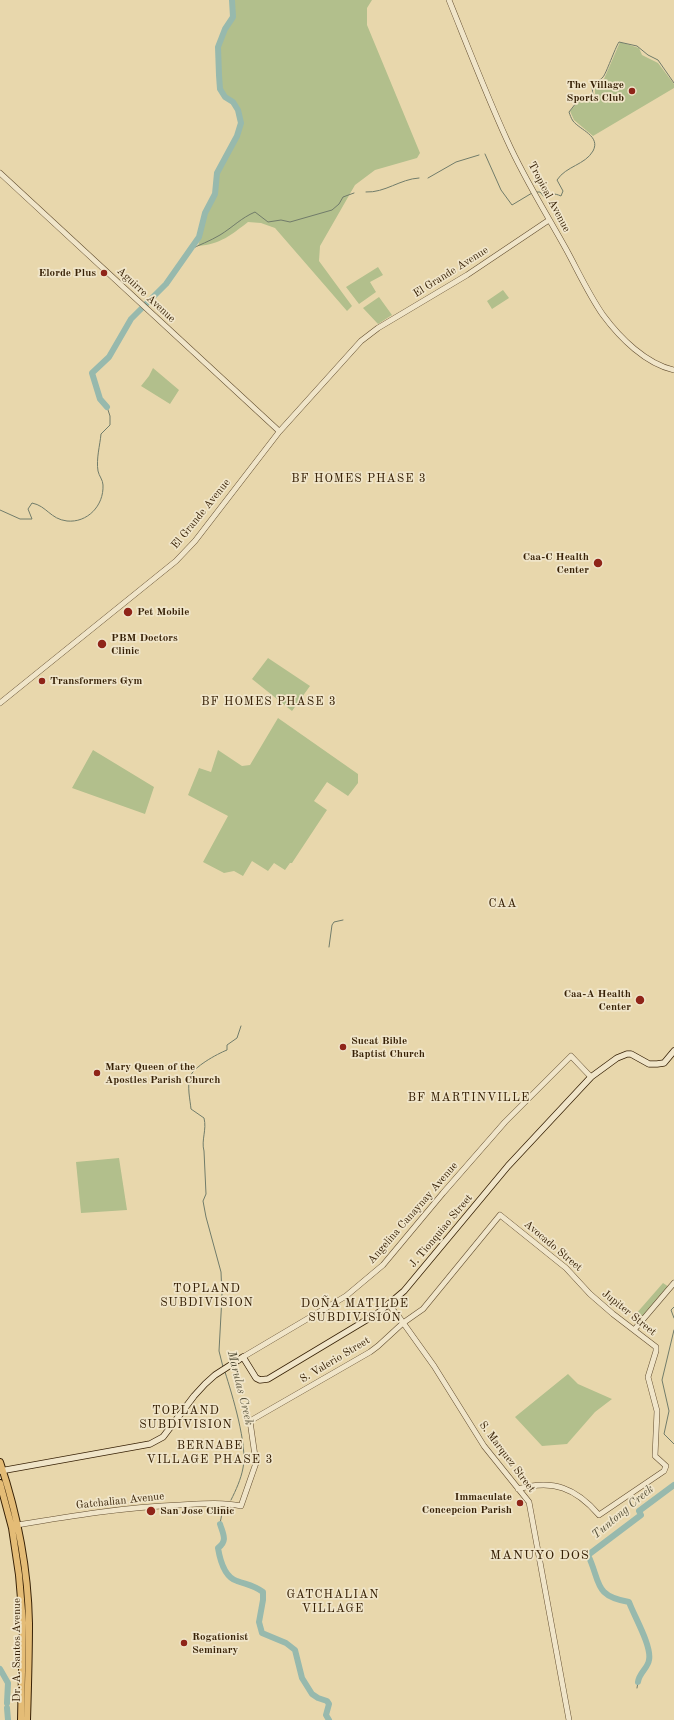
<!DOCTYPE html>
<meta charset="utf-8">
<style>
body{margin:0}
canvas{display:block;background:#e8d7ac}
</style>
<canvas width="674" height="1720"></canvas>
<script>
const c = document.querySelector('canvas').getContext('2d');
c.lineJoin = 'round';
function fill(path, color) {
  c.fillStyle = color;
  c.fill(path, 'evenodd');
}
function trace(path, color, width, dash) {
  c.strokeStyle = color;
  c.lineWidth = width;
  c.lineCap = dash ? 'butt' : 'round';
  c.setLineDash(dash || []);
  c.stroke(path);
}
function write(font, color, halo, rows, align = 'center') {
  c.font = font + ' "Old Standard TT",serif';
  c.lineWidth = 3.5;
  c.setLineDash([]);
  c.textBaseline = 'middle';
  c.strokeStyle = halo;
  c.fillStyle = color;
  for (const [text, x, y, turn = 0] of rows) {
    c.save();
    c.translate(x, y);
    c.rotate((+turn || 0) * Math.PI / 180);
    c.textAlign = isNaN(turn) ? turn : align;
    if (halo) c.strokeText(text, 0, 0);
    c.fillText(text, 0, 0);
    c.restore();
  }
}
fill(new Path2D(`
 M232,0H372L367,8V25L420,153L417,158L375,170L355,185L320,246L319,261L352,306L347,311L275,228L261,223L248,222C231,235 221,244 198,246L207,213L217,195V173L237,136L241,123L238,110L233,102L225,97L220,89L219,75L218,47L225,29L233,17Z
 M620,42L639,48L642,55L658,63L674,84V88L593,136L574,120L570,111L580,100L595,94V83L604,79Z
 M378,267L383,275L370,282L376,292L359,304L346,287Z
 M503,290L509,298L492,309L487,301Z
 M379,297L392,315L378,324L363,308Z
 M153,368L179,390L170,404L141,386L149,376Z
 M268,658L310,686L292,711L252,679Z
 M278,718L358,774V783L348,796L327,782L314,801L327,810L292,863H290L285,870L274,863L268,871L252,861L243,876L234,871L224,873L203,862L228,816L188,795L199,768L211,772L218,750L242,766L250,765Z
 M93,750L154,787L145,814L72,788Z
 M119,1158L127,1210L81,1213L76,1162Z
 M663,1283L669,1287L641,1320L635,1315Z
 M568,1374L578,1384L612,1399L595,1412L567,1444L542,1446L515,1417Z`), '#b2bf8c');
trace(new Path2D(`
 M485,154L501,190L512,205L532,193
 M428,178L456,162L479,155
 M366,192C385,193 400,179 419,178
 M537,192H540L545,198C550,193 554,193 561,196L563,191L557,180C566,166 585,165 593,151C601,136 580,130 573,121C571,118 570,115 569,112L580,98L593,94C590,79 596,85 603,77C606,74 615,48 619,42L637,46L648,55L658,60L674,83
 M189,250C199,245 210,241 220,235C233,227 241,218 255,212L268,222L281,220L290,222L332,210L339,204L343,197L354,193
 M0,510L20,519H32L28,509L32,503C47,506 50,519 67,521C87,523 104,506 103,485C103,480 99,476 98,471C96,459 100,445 101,434L110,425V416L107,407
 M329,947L332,925L334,922L343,920
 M674,1307L671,1310L674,1318
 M674,1330L662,1380L669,1411L664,1434L674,1444
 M223,1367L219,1351L222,1296L221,1272L206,1217L203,1201L206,1194L204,1151C201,1140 207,1130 204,1118L191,1109C190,1099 187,1087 190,1077C193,1067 217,1054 227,1050V1045L237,1038L241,1026
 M225,1372C232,1394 248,1446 243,1468C241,1479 236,1490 231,1500
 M220,1524L222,1513
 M637,1688L638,1682`), '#717c6a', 1);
trace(new Path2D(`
 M107,407L100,399L92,373L109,357L131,319L166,284L199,237L205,213L215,194L217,173L237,136L241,123L238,110L233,102L225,97L220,89L219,75L218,47L225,29L233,17L232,0
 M220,1524C223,1534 228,1541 218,1548C220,1560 224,1577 237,1581C248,1585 253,1585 263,1592V1600L259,1622L262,1633L286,1643L295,1650L302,1678L312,1694L318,1698L327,1701L329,1704L326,1715L329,1720
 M0,1669L8,1683L7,1703
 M638,1682C639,1673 648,1668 649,1660C652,1646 634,1616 629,1602C593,1596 601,1582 588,1555L641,1515L639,1511L674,1485
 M7,1708L8,1720`), '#97b9ad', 6);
const tertiary = new Path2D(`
 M449,0C468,47 486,94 507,140C524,178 546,213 566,249C578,271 589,295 603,315C620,338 646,364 674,370
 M0,173L279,431
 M0,703L176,561L195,541L279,432L361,341L378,328L467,275L549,220
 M388,1304L399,1317L434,1366L484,1446L529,1502L569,1720
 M634,1330L674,1283
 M243,1357L346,1296L383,1265L443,1193L505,1122L571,1056L591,1077
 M241,1506L256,1463L250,1421L370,1352L378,1346L403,1323L423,1309L500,1215L566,1268L590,1294L613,1314L656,1347V1351L648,1377L657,1411L655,1456L666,1466L664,1471L599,1515C576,1488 553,1479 518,1489
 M17,1525C71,1516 125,1507 180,1505C200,1504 221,1502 241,1506`);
const secondary = new Path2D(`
 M0,1471L139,1446L150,1444L163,1437L194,1396L205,1384L215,1375L243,1357L256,1378L260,1380L268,1379L378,1313L404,1291L508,1166L591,1077L617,1058L627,1054H631L649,1064H657L664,1063L674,1051`);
const primary = new Path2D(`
 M0,1462C17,1513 28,1569 29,1623C29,1655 28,1688 27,1720
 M0,1483L12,1528L19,1575L23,1623L21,1720`);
trace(tertiary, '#634e30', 6);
trace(secondary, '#372106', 7);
trace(primary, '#372106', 8);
trace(tertiary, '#f0e5c9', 5);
trace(secondary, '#f0e5c9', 5.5);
trace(primary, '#e4bc76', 6);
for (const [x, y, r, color] of [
 [632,91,4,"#8f2418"],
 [104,273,4,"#8f2418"],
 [598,563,5,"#8f2418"],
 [128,612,5,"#8f2418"],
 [102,644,5,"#8f2418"],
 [42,681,4,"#8f2418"],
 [640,1000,5,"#8f2418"],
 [343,1047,4,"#8f2418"],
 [97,1073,4,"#8f2418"],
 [520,1503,4,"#8f2418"],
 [151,1511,5,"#8f2418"],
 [184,1643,4,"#8f2418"]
]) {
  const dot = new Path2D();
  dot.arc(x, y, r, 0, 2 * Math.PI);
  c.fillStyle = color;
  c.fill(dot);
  trace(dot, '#f0e5c9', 1.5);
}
write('bold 11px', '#372106', '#f0e5c9', [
 ["The Village",624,85,"right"],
 ["Sports Club",624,98,"right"],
 ["Elorde Plus",96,273,"right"],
 ["Caa-C Health",589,557,"right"],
 ["Center",589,570,"right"],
 ["Pet Mobile",137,612],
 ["PBM Doctors",111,638],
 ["Clinic",111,651],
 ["Transformers Gym",50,681],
 ["Caa-A Health",631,994,"right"],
 ["Center",631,1007,"right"],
 ["Sucat Bible",351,1041],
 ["Baptist Church",351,1054],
 ["Mary Queen of the",105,1067],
 ["Apostles Parish Church",105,1080],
 ["Immaculate",512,1497,"right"],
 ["Concepcion Parish",512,1510,"right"],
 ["San Jose Clinic",160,1511],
 ["Rogationist",192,1637],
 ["Seminary",192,1650]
], 'left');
write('11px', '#372106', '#f0e5c9', [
 ["Tropical Avenue",549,197,62],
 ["El Grande Avenue",451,272,-32],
 ["Aguirre Avenue",146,295,43],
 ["El Grande Avenue",201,514,-51],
 ["Angelina Canaynay Avenue",413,1213,-49],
 ["J. Tionquiao Street",441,1231,-50],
 ["Avocado Street",553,1246,40],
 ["Jupiter Street",629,1313,39],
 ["S. Valerio Street",335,1360,-31],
 ["S. Marquez Street",507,1457,53],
 ["Gatchalian Avenue",120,1501,-6],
 ["Dr. A. Santos Avenue",17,1650,-90]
]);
c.letterSpacing = '1px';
write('12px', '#372106', '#f0e5c9', [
 ["BF HOMES PHASE 3",359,479],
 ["BF HOMES PHASE 3",269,702],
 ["CAA",503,904],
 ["BF MARTINVILLE",469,1098],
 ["TOPLAND",207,1289],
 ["SUBDIVISION",207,1303],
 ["DOÑA MATILDE",355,1304],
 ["SUBDIVISION",355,1318],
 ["TOPLAND",186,1411],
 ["SUBDIVISION",186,1425],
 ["BERNABE",210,1446],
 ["VILLAGE PHASE 3",210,1460],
 ["GATCHALIAN",333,1595],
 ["VILLAGE",333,1609]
]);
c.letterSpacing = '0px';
write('italic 12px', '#544f38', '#f0e5c9', [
 ["Marulas Creek",240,1388,76],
 ["Tuntong Creek",623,1512,-40]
]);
c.letterSpacing = '1px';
write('13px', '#372106', '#f0e5c9', [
 ["MANUYO DOS",540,1556]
]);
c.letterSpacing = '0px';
</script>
